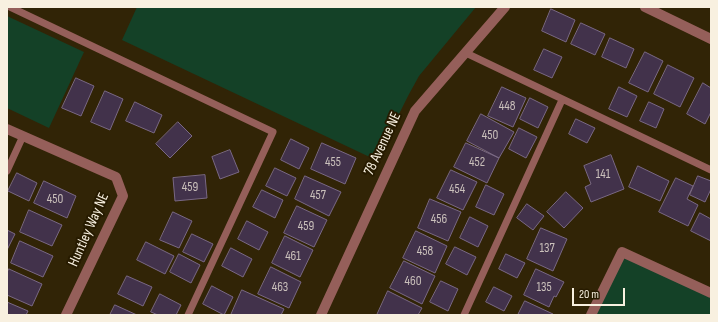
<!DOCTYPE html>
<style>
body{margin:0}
#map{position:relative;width:718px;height:322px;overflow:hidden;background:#312406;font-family:"Sofia Sans Condensed",sans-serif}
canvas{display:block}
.frame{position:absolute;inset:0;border:8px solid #f8f0e0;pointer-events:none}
.scale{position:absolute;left:572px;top:288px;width:53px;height:18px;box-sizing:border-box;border:2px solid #f8f0e0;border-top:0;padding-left:5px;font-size:12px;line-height:14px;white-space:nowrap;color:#f8f0e0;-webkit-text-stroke:3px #271b00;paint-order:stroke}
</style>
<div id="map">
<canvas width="718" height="322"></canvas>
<div class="frame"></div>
<div class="scale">20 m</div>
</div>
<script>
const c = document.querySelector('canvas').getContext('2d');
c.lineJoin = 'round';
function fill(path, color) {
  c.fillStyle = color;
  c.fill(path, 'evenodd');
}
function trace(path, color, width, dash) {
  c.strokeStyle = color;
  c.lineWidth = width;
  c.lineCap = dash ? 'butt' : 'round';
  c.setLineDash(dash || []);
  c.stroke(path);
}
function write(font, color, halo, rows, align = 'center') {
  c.font = font + ' "Sofia Sans Condensed",sans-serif';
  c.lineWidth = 4;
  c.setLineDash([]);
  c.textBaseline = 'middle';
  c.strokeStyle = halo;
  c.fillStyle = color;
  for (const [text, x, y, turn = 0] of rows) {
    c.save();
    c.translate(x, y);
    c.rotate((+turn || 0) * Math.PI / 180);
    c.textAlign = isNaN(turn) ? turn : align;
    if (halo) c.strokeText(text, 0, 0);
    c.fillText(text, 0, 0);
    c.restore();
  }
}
fill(new Path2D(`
 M137,7H476L419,76L408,96L376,160L122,40Z
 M7,16L84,52L49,128L7,108Z
 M622,252L711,293V315H591Z`), '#144127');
const building = new Path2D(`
 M551,9L575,20L566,42L542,31Z
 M581,23L605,34L595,55L571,44Z
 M610,38L634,49L626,68L602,57Z
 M544,49L562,57L552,78L534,70Z
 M645,52L663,61L648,92L629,83Z
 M668,65L694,78L680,107L654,94Z
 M76,78L94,86L81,116L62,108Z
 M703,83L711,88V112L705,124L687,114Z
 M502,87L526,98L513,127L488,116Z
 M619,87L637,96L627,117L609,109Z
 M105,91L123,99L110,130L91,122Z
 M530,98L548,107L538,128L520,119Z
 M135,102L162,115L154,133L126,121Z
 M649,102L664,109L656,128L640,121Z
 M481,114L514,132L499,158L467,141Z
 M576,119L595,128L587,143L569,134Z
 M178,122L192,136L170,158L156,144Z
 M519,128L537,137L526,158L509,149Z
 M291,139L309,148L299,169L281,160Z
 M322,143L356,158L345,184L311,169Z
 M466,143L499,158L487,183L454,167Z
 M230,150L239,172L220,179L212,157Z
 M611,155L624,189L591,202L585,187L591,184L584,166Z
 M638,166L669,181L660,201L629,187Z
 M275,168L296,178L287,196L266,186Z
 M451,170L477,182L463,210L437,198Z
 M17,173L37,183L29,201L8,191Z
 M205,175L207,198L175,201L173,178Z
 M305,176L341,192L329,216L295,199Z
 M698,176L711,181V189L705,202L690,195Z
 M676,178L693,186L687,199L698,205L688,226L659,212Z
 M44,181L76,196L67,218L34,203Z
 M486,185L504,194L494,215L476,207Z
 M262,190L283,200L275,218L253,207Z
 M566,192L583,208L564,228L547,212Z
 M430,199L461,212L448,241L418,228Z
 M527,204L544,216L533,230L517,218Z
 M297,206L327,220L314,247L284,233Z
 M29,210L62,225L52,246L20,232Z
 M173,212L192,221L179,248L160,240Z
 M700,213L711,219V241L691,231Z
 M470,217L488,226L478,247L460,238Z
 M247,221L268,232L259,250L238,239Z
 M541,228L567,239L553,271L527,259Z
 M7,230L15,234L7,250Z
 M416,231L447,246L435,273L403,258Z
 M192,234L213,244L204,262L183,252Z
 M285,236L313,250L300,277L272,263Z
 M20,241L53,256L43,277L11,263Z
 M146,242L174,256L165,274L137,260Z
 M455,247L476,257L467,275L446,264Z
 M231,248L252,259L243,277L222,266Z
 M179,254L200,265L191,283L170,272Z
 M506,254L525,263L517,278L499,269Z
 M404,261L435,276L422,304L390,288Z
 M271,267L301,282L289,308L258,294Z
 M9,269L42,284L32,306L7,295V273Z
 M536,269L564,282L556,297L554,296L549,307L524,295Z
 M127,276L152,287L143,306L118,294Z
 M441,281L458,289L448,311L430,302Z
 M212,286L233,297L224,315L203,304Z
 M494,287L512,296L504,311L486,302Z
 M242,290L284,309L281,315H231Z
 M388,291L422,308L418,315H377Z
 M160,294L181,305L176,315H158L151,312Z
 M525,301L553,314L552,315H518Z
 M7,302L28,311L26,315H7Z
 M115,305L137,315H110Z`);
fill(building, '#42324b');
trace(building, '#796884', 1);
trace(new Path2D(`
 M10,7L273,132L188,315
 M466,53L711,170
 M7,171L23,136
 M464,315L562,100`), '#955f5a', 7);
trace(new Path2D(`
 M645,7L711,39
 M7,129L116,177L123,196L66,315
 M321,315L415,111L505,7
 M591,315L622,252L711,293`), '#955f5a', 10);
write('13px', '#cac0bb', null, [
 ["448",507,107],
 ["450",490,136],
 ["455",333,163],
 ["452",477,163],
 ["141",603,175],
 ["459",190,188],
 ["454",457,190],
 ["457",318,196],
 ["450",55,200],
 ["456",439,220],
 ["459",306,227],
 ["137",547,249],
 ["458",425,252],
 ["461",293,257],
 ["460",413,282],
 ["463",280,288],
 ["135",544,288]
]);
write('15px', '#f8f0e0', '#271b00', [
 ["78 Avenue NE",383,144,-65],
 ["Huntley Way NE",89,230,-66]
]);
</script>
